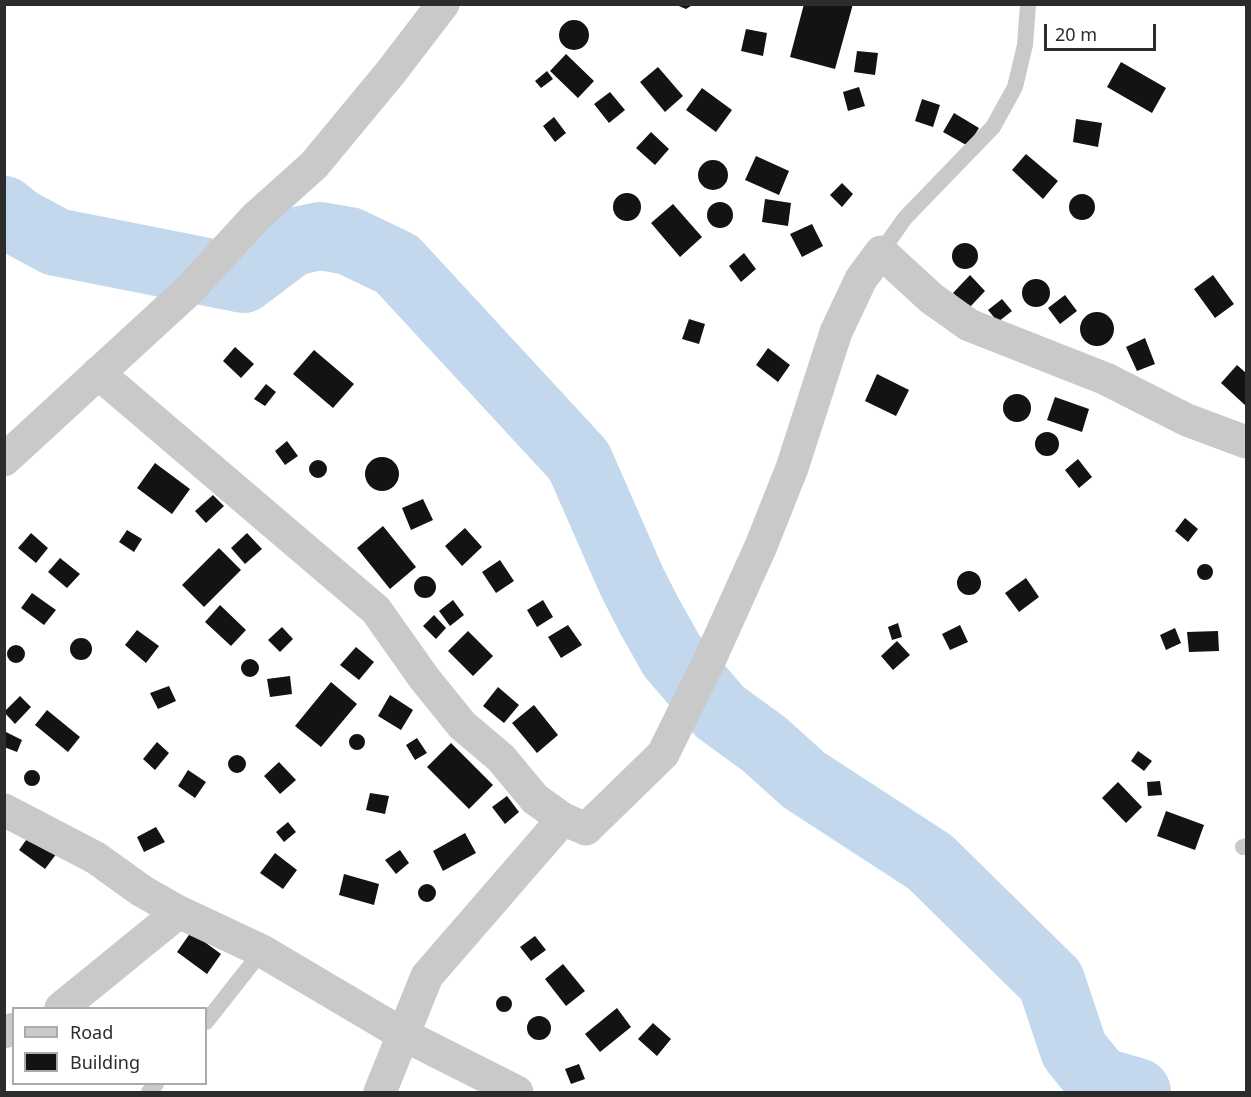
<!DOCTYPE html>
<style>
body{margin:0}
#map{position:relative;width:1251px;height:1097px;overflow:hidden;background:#fff;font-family:"Noto Sans",sans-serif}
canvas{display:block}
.frame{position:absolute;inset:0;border:6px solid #2c2c2c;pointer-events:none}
.legend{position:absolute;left:12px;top:1007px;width:195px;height:78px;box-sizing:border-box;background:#fff;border:2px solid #ababab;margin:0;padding:8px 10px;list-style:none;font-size:18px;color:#2c2c2c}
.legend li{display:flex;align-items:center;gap:12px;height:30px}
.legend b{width:30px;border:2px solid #ababab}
.scale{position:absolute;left:1044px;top:24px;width:112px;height:27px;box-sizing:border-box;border:3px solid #2c2c2c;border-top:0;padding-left:8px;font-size:18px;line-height:21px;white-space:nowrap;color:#2c2c2c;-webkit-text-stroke:4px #fff;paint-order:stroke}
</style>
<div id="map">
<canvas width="1251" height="1097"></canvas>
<div class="frame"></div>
<ul class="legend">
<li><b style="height:8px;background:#c9c9c9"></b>Road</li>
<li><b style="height:16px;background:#131313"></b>Building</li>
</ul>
<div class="scale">20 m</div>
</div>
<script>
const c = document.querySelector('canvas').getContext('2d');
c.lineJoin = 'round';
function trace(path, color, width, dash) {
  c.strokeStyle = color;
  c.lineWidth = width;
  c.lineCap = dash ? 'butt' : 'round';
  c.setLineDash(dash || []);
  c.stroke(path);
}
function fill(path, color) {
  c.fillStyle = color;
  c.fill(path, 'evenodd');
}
trace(new Path2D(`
 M4,210L19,222L56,242L243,279L292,242L320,236L349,241L397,264L579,461L632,582L650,617L672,656L720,712L764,744L804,780L930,862L1051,981L1074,1050L1099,1081L1137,1092`), '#c3d8ed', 68);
fill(new Path2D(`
 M674,4H694L686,9Z
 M804,4H853L835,69L790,57Z
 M559 35a15 15 0 1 1 30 0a15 15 0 1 1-30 0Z
 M746,29L767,33L763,56L741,51Z
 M857,51L878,53L875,75L854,72Z
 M566,54L594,81L578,98L550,71Z
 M1121,62L1166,88L1152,113L1107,87Z
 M658,67L683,96L665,112L640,82Z
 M547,71L553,79L541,88L535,81Z
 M859,87L865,106L848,111L843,92Z
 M702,88L732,110L716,132L686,110Z
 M610,92L625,110L609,123L594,104Z
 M922,99L940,105L933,127L915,121Z
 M954,113L979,128L968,146L943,132Z
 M554,117L566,133L555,142L543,126Z
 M1076,119L1102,123L1098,147L1073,142Z
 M651,132L669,149L655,165L636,148Z
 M1026,154L1058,181L1043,199L1012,170Z
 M756,156L789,171L779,195L745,180Z
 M698 175a15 15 0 1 1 30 0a15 15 0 1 1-30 0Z
 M842,183L853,194L842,207L830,195Z
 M613 207a14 14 0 1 1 28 0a14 14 0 1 1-28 0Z
 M1069 207a13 13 0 1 1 26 0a13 13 0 1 1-26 0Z
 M765,199L791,203L788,226L762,222Z
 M707 215a13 13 0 1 1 26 0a13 13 0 1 1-26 0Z
 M673,204L702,237L680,257L651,223Z
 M812,224L823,246L802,257L790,234Z
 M952 256a13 13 0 1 1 26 0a13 13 0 1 1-26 0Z
 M744,253L756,269L741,282L729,266Z
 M970,275L985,291L969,308L953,293Z
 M1213,275L1234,304L1215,318L1194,289Z
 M1022 293a14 14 0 1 1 28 0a14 14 0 1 1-28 0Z
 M1065,295L1077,311L1060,324L1048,308Z
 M1002,299L1012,311L998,322L988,310Z
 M1080 329a17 17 0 1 1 34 0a17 17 0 1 1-34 0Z
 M689,319L705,324L699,344L682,339Z
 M1145,338L1155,364L1137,371L1126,347Z
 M235,347L254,364L241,378L223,361Z
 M768,348L790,365L778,382L756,365Z
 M314,350L354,384L333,408L293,374Z
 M1237,365L1246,373V406L1221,383Z
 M877,374L909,390L896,416L865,401Z
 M266,384L276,392L265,406L254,399Z
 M1003 408a14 14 0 1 1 28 0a14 14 0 1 1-28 0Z
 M1055,397L1089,409L1082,432L1047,420Z
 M1035 444a12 12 0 1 1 24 0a12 12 0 1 1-24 0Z
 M287,441L298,456L285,465L275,451Z
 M365 474a17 17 0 1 1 34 0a17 17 0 1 1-34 0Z
 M1078,459L1092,477L1079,488L1065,470Z
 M309 469a9 9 0 1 1 18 0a9 9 0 1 1-18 0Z
 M155,463L190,489L172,514L137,488Z
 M213,495L224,506L206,523L195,511Z
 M423,499L433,520L411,530L402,508Z
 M1185,518L1198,529L1188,542L1175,531Z
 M383,526L416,567L390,589L357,548Z
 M465,528L482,547L462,566L445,546Z
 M127,530L142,539L134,552L119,542Z
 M31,533L48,548L36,563L18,548Z
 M247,533L262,549L245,564L231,548Z
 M219,548L241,570L204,607L182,585Z
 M60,558L80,574L67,588L48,572Z
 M500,560L514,581L496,593L482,572Z
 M1197 572a8 8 0 1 1 16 0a8 8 0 1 1-16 0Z
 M957 583a12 12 0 1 1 24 0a12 12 0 1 1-24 0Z
 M414 587a11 11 0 1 1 22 0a11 11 0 1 1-22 0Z
 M1026,578L1039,597L1019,612L1005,593Z
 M32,593L56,610L44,625L21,608Z
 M453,600L464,615L450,626L439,611Z
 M543,600L553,617L537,627L527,610Z
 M220,605L246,630L231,646L205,622Z
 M434,615L446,628L436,639L423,626Z
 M898,623L902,637L892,640L888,627Z
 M568,625L582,645L561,658L548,637Z
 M960,625L968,642L950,650L942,634Z
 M282,627L293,639L280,652L268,640Z
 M1175,628L1181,643L1166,650L1160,635Z
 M137,630L159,646L146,663L125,645Z
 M468,631L493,656L473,676L448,651Z
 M1218,631L1219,651L1189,652L1187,632Z
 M70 649a11 11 0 1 1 22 0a11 11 0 1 1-22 0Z
 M897,641L910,655L893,670L881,656Z
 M7 654a9 9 0 1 1 18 0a9 9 0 1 1-18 0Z
 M356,647L374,662L359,680L340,665Z
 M241 668a9 9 0 1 1 18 0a9 9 0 1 1-18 0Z
 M290,676L292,694L270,697L267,679Z
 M331,682L357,704L321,747L295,726Z
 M169,686L176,701L158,709L150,693Z
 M498,687L519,705L504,723L483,706Z
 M390,695L413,710L401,730L378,716Z
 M20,696L31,707L15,724L4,712Z
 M534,705L558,735L537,753L512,723Z
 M47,710L80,737L68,752L35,725Z
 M4,731L22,740L17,752L4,747Z
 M349 742a8 8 0 1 1 16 0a8 8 0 1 1-16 0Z
 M417,738L427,753L415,760L406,745Z
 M157,742L169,753L155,770L143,759Z
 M451,743L493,785L469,809L427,767Z
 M1138,751L1152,761L1144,771L1131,761Z
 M228 764a9 9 0 1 1 18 0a9 9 0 1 1-18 0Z
 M279,762L296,780L280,794L264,776Z
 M24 778a8 8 0 1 1 16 0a8 8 0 1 1-16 0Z
 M188,770L206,782L195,798L178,786Z
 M1160,781L1162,795L1148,796L1147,782Z
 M1118,782L1142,807L1126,823L1102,798Z
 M370,793L389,796L385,814L366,810Z
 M507,796L519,812L505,824L492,807Z
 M1166,811L1204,825L1195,850L1157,836Z
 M288,822L296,832L284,842L276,832Z
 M156,827L165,842L144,852L137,837Z
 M31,833L57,853L45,869L19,850Z
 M465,833L476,853L443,871L433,851Z
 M400,850L409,863L396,874L385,860Z
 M275,853L297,870L283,889L260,873Z
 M344,874L379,884L374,905L339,895Z
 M418 893a9 9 0 1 1 18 0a9 9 0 1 1-18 0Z
 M191,932L221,954L207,974L177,952Z
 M535,936L546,950L531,961L520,947Z
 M563,964L585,991L566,1006L545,979Z
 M496 1004a8 8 0 1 1 16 0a8 8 0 1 1-16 0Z
 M617,1008L631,1027L600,1052L585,1034Z
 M527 1028a12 12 0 1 1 24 0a12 12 0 1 1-24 0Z
 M653,1023L671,1039L657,1056L638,1039Z
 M579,1064L585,1079L571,1084L565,1069Z`), '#131313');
trace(new Path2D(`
 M881,252L905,218L993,127L1015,87L1025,45L1028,4
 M1243,847L1246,846
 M206,1022L262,951
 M149,1092L156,1084`), '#c9c9c9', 16);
trace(new Path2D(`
 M98,373L376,610L424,678L462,725L501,758L535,799L563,819L586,829L663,754L710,659L761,546L792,468L836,332L861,279L881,252L931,298L969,325L1106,379L1187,420L1246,442
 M4,460L189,290L256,217L314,165L391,72L443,4
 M4,810L96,858L142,891L179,912L262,951L404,1035L517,1092
 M61,1008L179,912
 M4,1032L14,1029
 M380,1092L427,976L563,819`), '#c9c9c9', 33);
</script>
